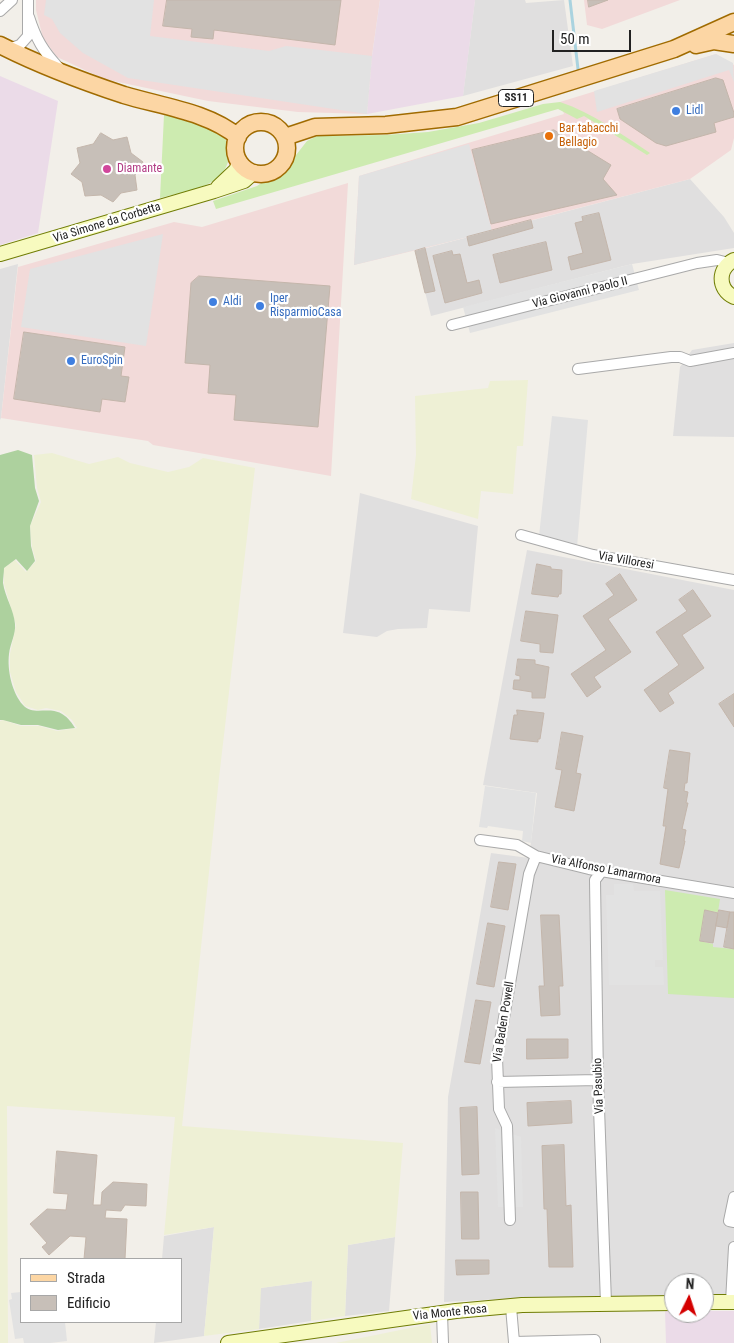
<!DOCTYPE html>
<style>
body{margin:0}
#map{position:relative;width:734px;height:1343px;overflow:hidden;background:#f2efe9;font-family:"Roboto Condensed",sans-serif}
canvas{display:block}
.legend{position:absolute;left:20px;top:1258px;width:162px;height:65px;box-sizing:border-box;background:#fff;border:1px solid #a7a7a7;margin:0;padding:6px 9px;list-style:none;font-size:15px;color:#222}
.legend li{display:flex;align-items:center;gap:10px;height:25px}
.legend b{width:25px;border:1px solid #a7a7a7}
.north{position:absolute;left:664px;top:1273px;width:50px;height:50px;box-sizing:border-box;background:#fff;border:1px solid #a7a7a7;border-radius:50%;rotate:4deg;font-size:14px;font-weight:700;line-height:20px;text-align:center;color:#222}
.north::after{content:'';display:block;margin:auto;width:18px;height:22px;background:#d40000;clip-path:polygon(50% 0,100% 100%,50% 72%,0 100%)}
.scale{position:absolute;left:552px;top:30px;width:79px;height:22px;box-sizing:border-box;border:2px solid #222;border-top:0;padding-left:6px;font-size:15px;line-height:18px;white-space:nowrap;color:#222;-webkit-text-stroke:4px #fff;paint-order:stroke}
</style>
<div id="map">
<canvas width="734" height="1343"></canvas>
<ul class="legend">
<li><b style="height:6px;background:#fcd6a4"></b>Strada</li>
<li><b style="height:14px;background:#c7bfb8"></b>Edificio</li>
</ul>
<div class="north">N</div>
<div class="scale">50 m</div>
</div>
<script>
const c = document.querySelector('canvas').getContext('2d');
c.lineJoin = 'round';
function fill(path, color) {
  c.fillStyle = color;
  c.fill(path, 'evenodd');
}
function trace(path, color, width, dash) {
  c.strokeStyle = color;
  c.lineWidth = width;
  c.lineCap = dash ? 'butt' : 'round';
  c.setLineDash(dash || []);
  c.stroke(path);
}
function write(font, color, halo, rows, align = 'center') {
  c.font = font + ' "Roboto Condensed",sans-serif';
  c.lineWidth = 4.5;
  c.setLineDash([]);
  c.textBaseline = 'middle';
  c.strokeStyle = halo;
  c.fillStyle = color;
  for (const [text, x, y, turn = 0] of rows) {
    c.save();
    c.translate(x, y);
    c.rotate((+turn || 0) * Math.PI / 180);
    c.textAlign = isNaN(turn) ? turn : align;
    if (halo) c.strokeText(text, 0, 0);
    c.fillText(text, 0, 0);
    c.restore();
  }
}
fill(new Path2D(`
 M475,0H525L526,3L564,0L573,66L463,96Z
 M690,179L724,217L734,233V248L632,264L431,316L415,251Z
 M18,264L1,418L0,420V269Z
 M734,343V437L673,436L680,367L692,350Z
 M360,493L478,526L470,612L429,609L427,628L398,629L387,631L377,637L343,633Z
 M527,550L734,590V1297H704V1283H674V1297L521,1298L444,1302L448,1097L491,853L529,858L537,793L483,785Z
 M214,1227L204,1336L154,1343L156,1322H181V1259H162L164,1236Z
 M395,1237L389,1311L345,1316L348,1245Z
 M312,1281L311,1321L259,1329L260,1288Z`), '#e0dfdf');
fill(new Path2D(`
 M36,0H380L372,56L367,114L298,112L208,101L104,79L57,57L43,38L36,10Z
 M584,0H680L602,29L587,25Z
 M716,54L734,65V138L731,150L690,179L425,248L354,265L359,176L564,114L560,102Z
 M348,183L331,476L153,445L148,441L1,418L18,267L174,222L202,227Z`), '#f2dad9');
fill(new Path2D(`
 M380,0H475L463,96L367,114L372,56Z
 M0,76L58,101L38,233L0,245Z
 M665,1311H674V1313H704V1311H734V1343H666Z`), '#ebdbe8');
fill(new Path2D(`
 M528,380L523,446H517L513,494L481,491L478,519L411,499L416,455L415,396L488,388L490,381Z
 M52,453L89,464L118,457L130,463L168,472L189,467L203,458L255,468L219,778L182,1126L403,1143L395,1237L348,1245L345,1316L311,1321L312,1281L261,1288L259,1329L204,1336L214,1227L164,1235L175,1117L7,1106L8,1343H0V721L3,720L21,726H39L57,731L77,728L72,720L61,711L46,708L38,710L25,706L16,692L10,672V654L16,625L4,584V568L15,560L26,572L36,561L32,547L30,526L41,502L37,488L34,455Z
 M430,1324L432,1343H336Z`), '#eef0d5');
fill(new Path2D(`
 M560,102C593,113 621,134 650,153L647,155L584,116L577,119L558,109L216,209L213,201L257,186L289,164L307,141L317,136L385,135L428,132L479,123L543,104Z
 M164,115C178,118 198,120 210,126C237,139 235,171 208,184C194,191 175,194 160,198Z
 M665,890L720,899L718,912L705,911L700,941L713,944V947L734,949V998L668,994Z`), '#cdebb0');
fill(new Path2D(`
 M18,450L32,455L35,488L39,501L30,526L31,546L35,561L27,571L16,559L4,568C4,573 3,578 3,583C5,597 14,610 15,624C16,634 10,644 9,654C7,670 12,693 23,705C37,720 57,697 75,728L58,730L38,725H21L3,720H0V455Z`), '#add19e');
fill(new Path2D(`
 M46,0H154L150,36L269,51L286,46L372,56L367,114L128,78L83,53L60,33L52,19L44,15Z
 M716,54L733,63L734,82L729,70L597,112L594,91Z
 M469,144L492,231L354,265L359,176Z
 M163,234L146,346L21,327L30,269Z
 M632,264L639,290L470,333L463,307Z
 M552,416L588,420L577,547L539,536Z
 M485,786L536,793L531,843L522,841L523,831L488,826L487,828L479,827Z
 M614,884H633L634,891H660L663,960H655V967H663L664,985H609L606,895H614Z
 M495,1128L521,1137L523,1207H498Z
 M21,1292V1322H65L67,1341L50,1343H24L23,1338L15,1339L9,1300L12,1299L11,1293Z`), '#e2e2e2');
trace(new Path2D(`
 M570,0L578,69`), '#aad3df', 3);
const building = new Path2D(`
 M167,0H341L335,45L214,30L213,39L191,37L192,29L163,26Z
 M588,0H608L589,7Z
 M716,78L723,80L734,113V117L714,123L716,132L666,146L656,143L620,119L617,109Z
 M554,130L611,165L603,179L617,195L491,224L472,150Z
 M101,133L113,140L127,137L131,153L143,162L135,175L137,190L121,193L113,202L101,195L85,196L82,182L71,174L80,163L77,148L93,144Z
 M599,213L611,260L571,270L568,257L583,253L575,223L583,221L582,217Z
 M531,220L533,228L469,246L467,237Z
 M546,242L552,270L500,283L493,255Z
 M425,248L435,291L425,293L415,251Z
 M452,251L453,255L460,254L467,283L479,280L482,293L445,303L433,256Z
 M199,276L330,286L318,427L234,420L236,395L208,393L210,365L185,363L191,283Z
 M24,332L125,347L121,376L129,377L125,402L102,399L100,412L14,399Z
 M537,564L551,567V569L562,570L561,594H559L558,597L532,594Z
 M620,574L637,600L608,619L631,652L594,677L601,687L587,697L571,674L606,650L583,616L614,595L606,584Z
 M693,590L711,616L682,635L704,668L668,693L674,703L660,712L644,690L679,665L656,632L687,611L679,600Z
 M526,611L558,615L553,653L540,652V644L521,641Z
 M518,659L535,660V664L549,667L545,698H532V692L513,689L514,680H520V676L516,675Z
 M734,694V727L719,704Z
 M517,710L544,713L540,739H538V742L510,739L514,715H517Z
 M562,732L583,736L576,773L581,774L574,811L555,807L562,770L556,769Z
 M670,750L690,753L687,783H685L684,791L688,792L686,803H688L682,829L686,830L684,841H685L679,868L660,864L666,826H663L668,789L664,788Z
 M499,862L516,864L508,910L491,907Z
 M705,910L718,913L713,943L700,941Z
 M719,910L730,912L727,928L716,926Z
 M730,912H734V949L724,947Z
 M541,915H559L563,986H559L560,1015L541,1016L539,986H544Z
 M488,923L505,926L494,987L477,984Z
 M476,1000L491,1002L480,1064L465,1062Z
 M527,1039H568V1058L527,1059Z
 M571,1101L572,1123L528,1126L527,1103Z
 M477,1107L479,1174L462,1175L460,1108Z
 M564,1145L566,1206L571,1205L573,1267H549L547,1209H544L542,1146Z
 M57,1151L97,1155L93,1205H101L102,1192L113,1182L147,1184L146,1206L125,1205L121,1211L106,1210L105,1218L127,1219L125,1259H84L86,1237L70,1236L49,1255L42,1247L47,1243L30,1224L47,1209L66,1210L68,1194L54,1193Z
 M461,1192H478L479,1239H462Z
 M456,1260H489V1274L457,1275Z`);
fill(building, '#c7bfb8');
trace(building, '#c4b6ab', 1);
const street = new Path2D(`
 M0,11L12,0
 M29,17C36,39 43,51 59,68
 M8,49L20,45L28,36V0
 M452,325L697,263L717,260L729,263
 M578,369L671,357H680L690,361L734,353
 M521,535L593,555L734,580
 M480,840L517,845L536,856L589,869L734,893
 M602,871L595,880L598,1080L606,1303
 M497,1082L598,1080
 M734,1197L729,1221L734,1222
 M510,1220L507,1126L499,1109L497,1058L529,874L536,856
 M731,1302L734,1247
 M511,1307L514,1342L595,1340V1343
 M442,1313L443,1343`);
const secondary = new Path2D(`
 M218,187L236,170L240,162
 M0,254L214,191L244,181L254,172
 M734,260C718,268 717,289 734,297
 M704,1302H734
 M228,1343L456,1311L522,1305L674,1303`);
const primary = new Path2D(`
 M0,45C39,65 82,81 124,95C160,106 209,112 238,137
 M696,45L714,41L734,44
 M235 148a26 26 0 1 1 52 0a26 26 0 1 1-52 0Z
 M285,137L315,127L386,125L457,117L674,49L734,22`);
trace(street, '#a9a9a9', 12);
trace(secondary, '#707d05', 16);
trace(primary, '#a06b00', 19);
trace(street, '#fff', 10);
trace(secondary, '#f7fabf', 14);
trace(primary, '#fcd6a4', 16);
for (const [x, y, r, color] of [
 [676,111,5,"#3f7fe0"],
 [549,136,5,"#e8710a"],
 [107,169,5,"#d1479c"],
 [213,302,5,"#3f7fe0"],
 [260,306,5,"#3f7fe0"],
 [71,361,5,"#3f7fe0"]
]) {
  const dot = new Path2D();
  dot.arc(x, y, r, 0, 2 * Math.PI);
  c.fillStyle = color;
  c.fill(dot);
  trace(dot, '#fff', 2);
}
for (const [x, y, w] of [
 [516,98,35]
]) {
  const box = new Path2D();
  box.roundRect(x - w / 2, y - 8.5, w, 17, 4);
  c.fillStyle = '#fff';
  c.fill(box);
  trace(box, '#222', 1);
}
write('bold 11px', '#222', null, [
 ["SS11",516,98]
]);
write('12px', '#366cbe', '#fff', [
 ["Lidl",686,111],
 ["Iper",270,299],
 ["RisparmioCasa",270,313],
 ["Aldi",223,302],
 ["EuroSpin",81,361]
], 'left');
write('12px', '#c56008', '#fff', [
 ["Bar tabacchi",559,129],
 ["Bellagio",559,143]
], 'left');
write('12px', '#b23c85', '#fff', [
 ["Diamante",117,169]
], 'left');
write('12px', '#222', '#fff', [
 ["Via Simone da Corbetta",107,223,-17],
 ["Via Giovanni Paolo II",580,293,-14],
 ["Via Villoresi",626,561,10],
 ["Via Alfonso Lamarmora",606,870,11],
 ["Via Baden Powell",504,1022,-81],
 ["Via Pasubio",599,1086,-92],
 ["Via Monte Rosa",450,1313,-6]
]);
</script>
